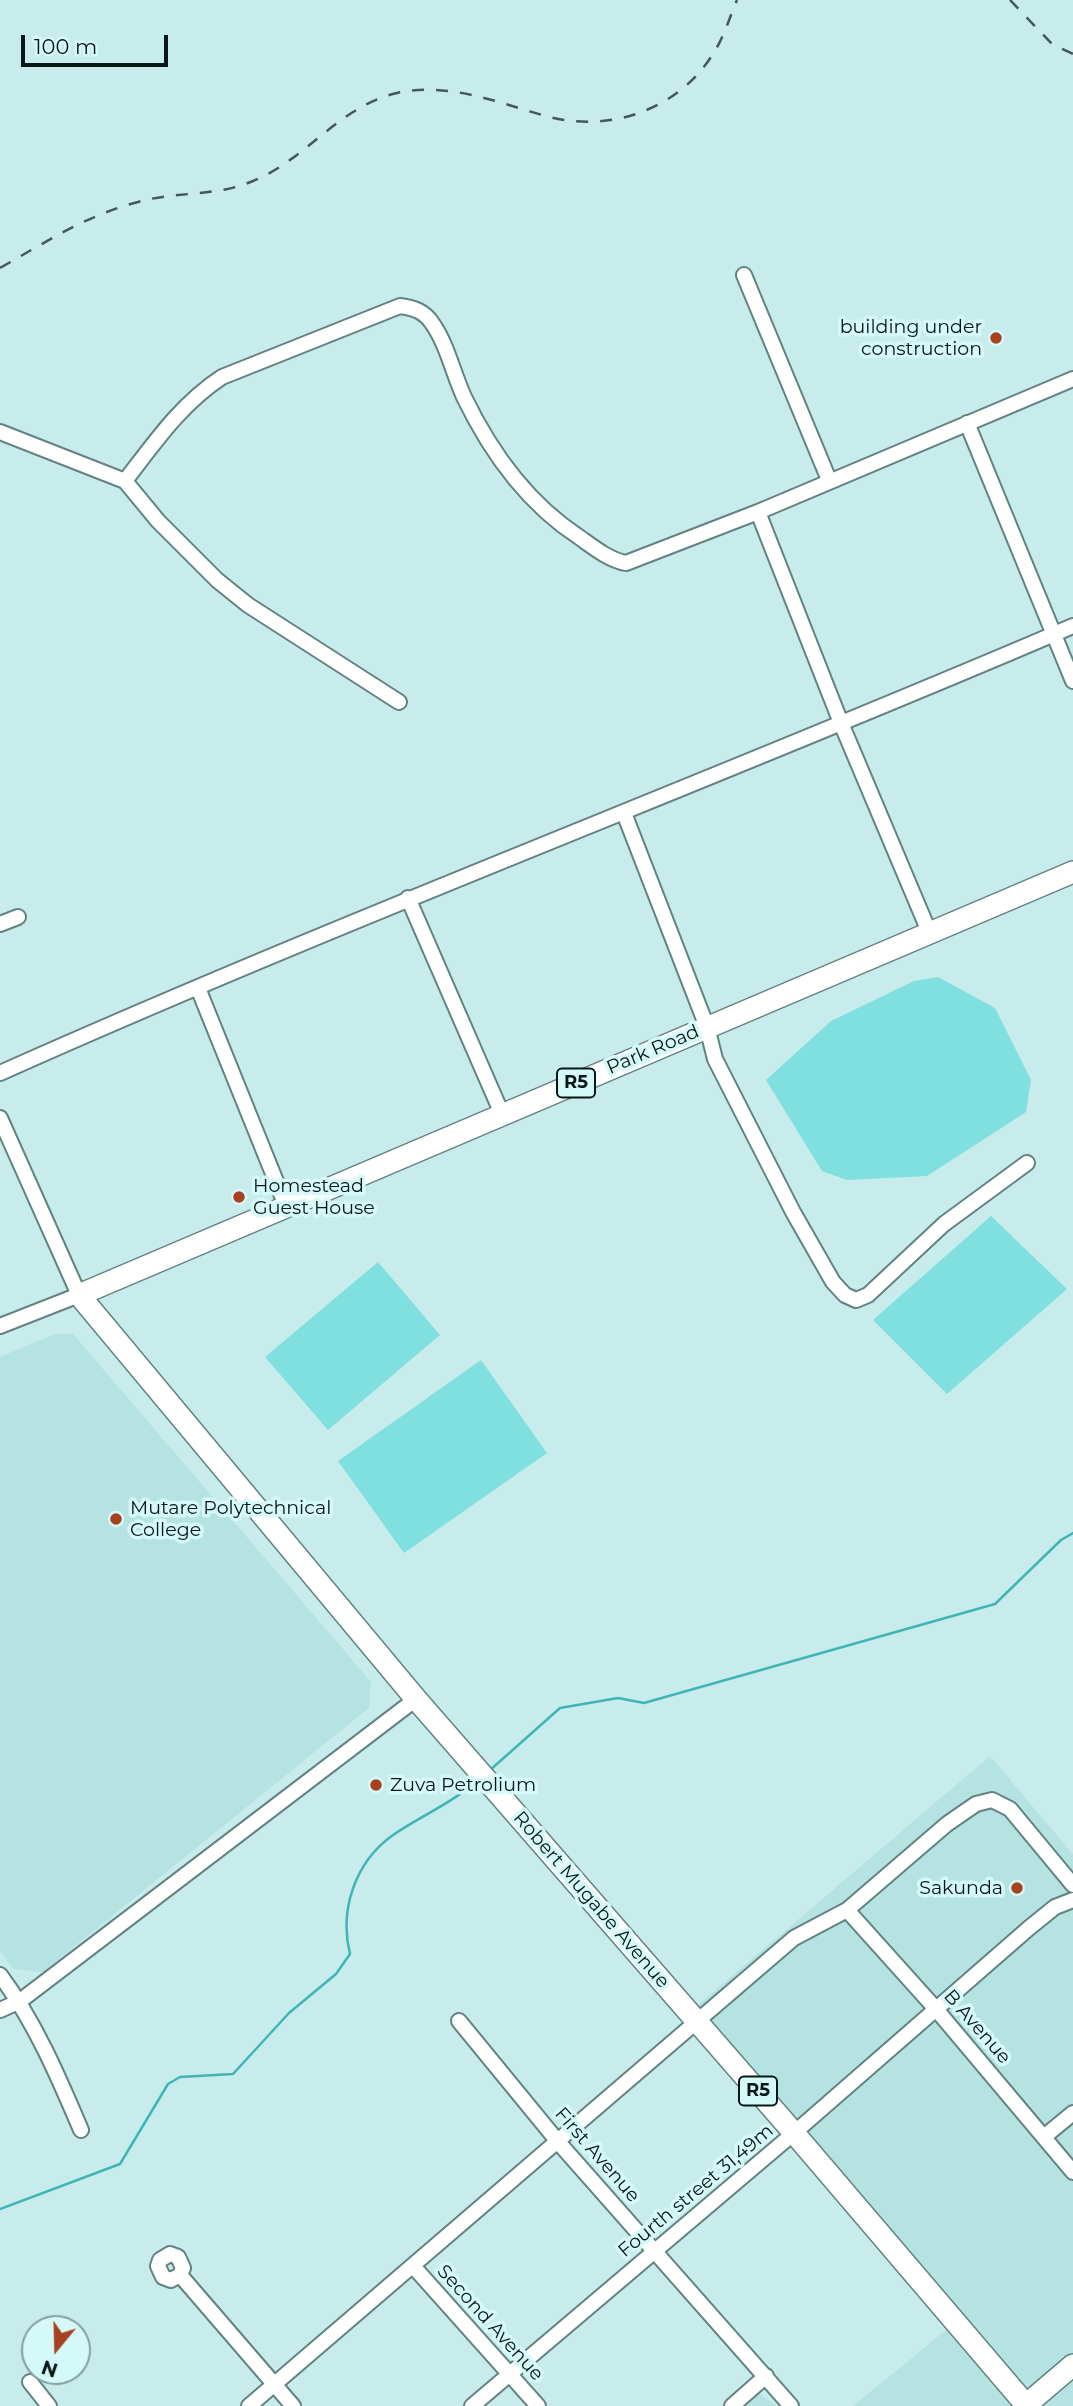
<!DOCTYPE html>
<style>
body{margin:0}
#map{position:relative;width:1073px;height:2406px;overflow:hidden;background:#c8eceb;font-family:Montserrat,sans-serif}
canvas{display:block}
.north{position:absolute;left:21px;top:2315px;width:70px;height:70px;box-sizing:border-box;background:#d5f9f9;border:2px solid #839f9e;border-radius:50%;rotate:199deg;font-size:19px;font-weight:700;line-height:28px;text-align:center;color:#091716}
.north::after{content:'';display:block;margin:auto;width:24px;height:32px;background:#a8411f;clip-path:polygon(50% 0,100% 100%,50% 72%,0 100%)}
.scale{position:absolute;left:21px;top:35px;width:147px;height:32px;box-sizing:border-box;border:4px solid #091716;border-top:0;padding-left:9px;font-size:21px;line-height:24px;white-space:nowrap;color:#091716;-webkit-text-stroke:5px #d5f9f9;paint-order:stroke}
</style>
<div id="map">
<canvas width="1073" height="2406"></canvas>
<div class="north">N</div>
<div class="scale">100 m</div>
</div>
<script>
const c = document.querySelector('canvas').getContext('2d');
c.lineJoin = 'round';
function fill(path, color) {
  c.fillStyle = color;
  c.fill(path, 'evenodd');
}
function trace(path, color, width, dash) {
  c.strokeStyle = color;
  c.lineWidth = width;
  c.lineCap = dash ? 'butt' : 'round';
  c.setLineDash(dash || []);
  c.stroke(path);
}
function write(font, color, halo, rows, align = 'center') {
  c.font = font + ' Montserrat,sans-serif';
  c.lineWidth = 7;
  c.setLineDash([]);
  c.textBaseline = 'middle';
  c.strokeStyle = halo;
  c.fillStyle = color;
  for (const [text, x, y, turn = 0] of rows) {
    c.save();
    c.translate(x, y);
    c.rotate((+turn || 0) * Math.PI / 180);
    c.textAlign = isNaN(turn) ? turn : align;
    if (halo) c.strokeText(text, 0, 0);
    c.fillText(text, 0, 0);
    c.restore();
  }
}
fill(new Path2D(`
 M55,1334H73L371,1682L369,1708L43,1972L13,1969L0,1951V1357Z
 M990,1756L1073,1854V2406H853L952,2325L685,2016Z
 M758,2393L777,2406H743Z`), '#b5e3e2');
fill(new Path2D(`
 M938,977L995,1008L1031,1080L1026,1112L927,1176L847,1180L822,1171L766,1080L831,1021L914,981Z
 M991,1216L1067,1289L947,1394L873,1320Z
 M378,1262L440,1335L328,1430L265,1357Z
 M481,1360L547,1453L404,1553L338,1461Z`), '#7fe0df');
trace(new Path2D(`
 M489,1771L560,1708L618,1698L644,1703L995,1604L1061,1540L1073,1533
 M0,2209L120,2164L168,2084L180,2077L233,2074L289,2013L336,1974L350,1954C339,1910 355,1862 393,1835C420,1816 451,1804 476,1782`), '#41b5b5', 2.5);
const minor = new Path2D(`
 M744,275L829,480
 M967,423L1073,681
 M0,432L125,481L158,521L217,580L248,605L399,702
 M125,481C155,442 181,404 222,377L400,306C414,308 424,311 432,323C447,344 453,373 464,397C491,453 527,503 579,537C593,547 609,560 626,563L758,512L1073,379
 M758,512L841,723L930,934
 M624,813L707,1027L715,1059L793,1212L833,1282L845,1295L856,1300L868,1295L944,1224L1027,1163
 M408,898L502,1114
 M0,924L18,917
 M198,988L286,1206
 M0,1073C354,915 717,779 1073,626
 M0,1118L79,1295L0,1326
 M847,1910L935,2008L1073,2172
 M0,1975C35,2022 58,2076 81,2130
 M0,2010L20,2001L416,1699
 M459,2021L559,2143L791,2406
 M1045,2136L1073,2113
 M413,2266L538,2406
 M180,2275L171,2280L163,2277L158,2266L160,2260L170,2254L178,2257L183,2268L180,2275L293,2406
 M30,2382L49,2406
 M249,2406L794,1938L847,1910L947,1824L976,1804L992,1800L1010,1809L1073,1885
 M472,2406L794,2133L1029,1928L1055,1907L1073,1900
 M732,2406L766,2376`);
const highway = new Path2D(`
 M1026,2405L1073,2365
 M1027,2406L794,2133L416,1699L79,1295L1073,872`);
trace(minor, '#628382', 18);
trace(highway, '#628382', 24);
trace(minor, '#fff', 14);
trace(highway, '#fff', 21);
trace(new Path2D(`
 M1010,0L1052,44L1073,54
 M0,268C46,242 87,215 138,202C176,191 216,197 253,181C306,160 339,106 397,93C447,82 494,101 542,115C608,135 681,110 716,49C725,34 730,16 737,0`), '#445857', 2.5, [12, 12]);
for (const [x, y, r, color] of [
 [996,338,7,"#a8411f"],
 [239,1197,7,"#a8411f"],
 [116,1519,7,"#a8411f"],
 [376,1785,7,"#a8411f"],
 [1017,1888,7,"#a8411f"]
]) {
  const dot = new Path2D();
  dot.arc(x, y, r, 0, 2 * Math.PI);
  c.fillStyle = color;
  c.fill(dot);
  trace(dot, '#d5f9f9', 2.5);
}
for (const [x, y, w] of [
 [576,1083,38],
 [758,2091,38]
]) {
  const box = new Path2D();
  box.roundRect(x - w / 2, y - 14.5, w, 29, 5);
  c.fillStyle = '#d5f9f9';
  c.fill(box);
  trace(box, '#091716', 2);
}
write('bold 18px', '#091716', null, [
 ["R5",576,1083],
 ["R5",758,2091]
]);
write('19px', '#091716', '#d5f9f9', [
 ["building under",982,327,"right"],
 ["construction",982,349,"right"],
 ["Homestead",253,1186],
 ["Guest House",253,1208],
 ["Mutare Polytechnical",130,1508],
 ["College",130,1530],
 ["Zuva Petrolium",390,1785],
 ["Sakunda",1003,1888,"right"]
], 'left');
write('19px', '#091716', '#d5f9f9', [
 ["Park Road",653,1050,-23],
 ["Robert Mugabe Avenue",591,1900,49],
 ["B Avenue",977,2027,49],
 ["First Avenue",597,2155,49],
 ["Fourth street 31,49m",696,2191,-40],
 ["Second Avenue",490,2323,48]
]);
</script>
